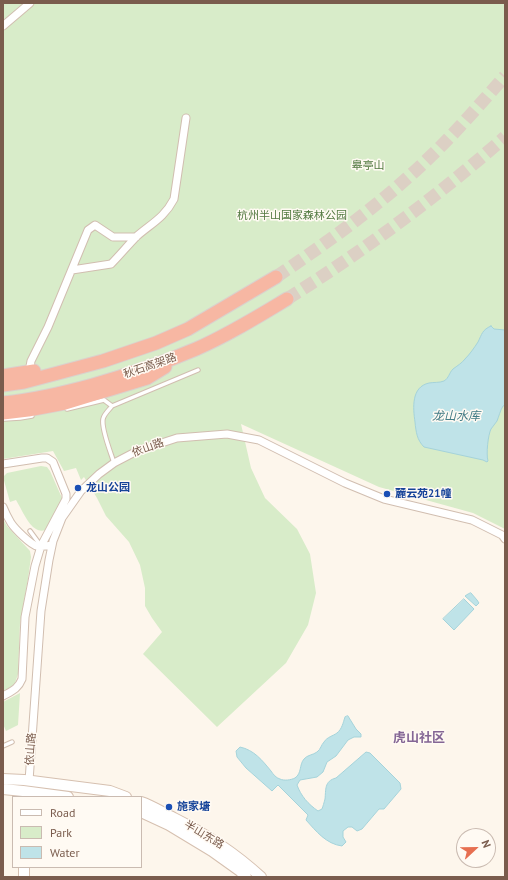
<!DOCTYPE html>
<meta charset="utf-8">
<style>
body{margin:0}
#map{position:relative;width:508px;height:880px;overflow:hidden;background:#fdf6ec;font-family:"PT Sans",sans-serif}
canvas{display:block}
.frame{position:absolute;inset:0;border:4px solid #7a5c4d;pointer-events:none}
.legend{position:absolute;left:12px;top:796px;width:130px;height:72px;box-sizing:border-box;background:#fffaf3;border:1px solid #cabbb1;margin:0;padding:5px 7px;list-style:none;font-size:12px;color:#7a5c4d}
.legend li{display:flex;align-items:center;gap:8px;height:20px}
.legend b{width:20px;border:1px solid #cabbb1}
.north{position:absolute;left:456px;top:828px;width:40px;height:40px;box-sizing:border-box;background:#fffaf3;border:1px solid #cabbb1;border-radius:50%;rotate:68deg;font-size:11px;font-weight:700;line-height:16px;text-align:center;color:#7a5c4d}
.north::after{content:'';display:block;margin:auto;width:14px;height:18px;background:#e76f51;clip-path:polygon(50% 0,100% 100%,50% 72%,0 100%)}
</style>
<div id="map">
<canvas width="508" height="880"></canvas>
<div class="frame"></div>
<ul class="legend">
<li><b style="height:5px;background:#fff"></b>Road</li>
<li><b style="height:11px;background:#d8ecc9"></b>Park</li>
<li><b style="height:11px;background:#bfe3e8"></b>Water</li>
</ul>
<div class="north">N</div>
</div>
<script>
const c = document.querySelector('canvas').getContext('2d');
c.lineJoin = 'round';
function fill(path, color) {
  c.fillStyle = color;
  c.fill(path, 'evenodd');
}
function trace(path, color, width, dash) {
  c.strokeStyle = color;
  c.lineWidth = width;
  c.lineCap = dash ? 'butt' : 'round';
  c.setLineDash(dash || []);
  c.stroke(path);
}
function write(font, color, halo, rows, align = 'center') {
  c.font = font + ' "PT Sans","Noto Sans SC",sans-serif';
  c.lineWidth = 3;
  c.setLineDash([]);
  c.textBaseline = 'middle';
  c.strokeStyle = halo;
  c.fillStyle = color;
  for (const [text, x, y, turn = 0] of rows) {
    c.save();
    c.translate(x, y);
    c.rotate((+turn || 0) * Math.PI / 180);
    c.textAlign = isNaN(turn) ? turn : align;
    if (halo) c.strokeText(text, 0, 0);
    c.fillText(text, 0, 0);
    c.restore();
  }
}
fill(new Path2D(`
 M3,3H505V529L473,513L379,487L241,424L251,468L265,498L297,529L310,554L316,593L308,625L286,663L217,727L143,654L162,632L152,618L145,606V588L140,565L129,542L106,516L97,498L84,477L81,480L76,468L64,471L53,451L3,459Z
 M41,466L47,467L50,471L62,498L46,530C42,531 39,531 36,529C28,525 21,508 16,500L10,502L3,477L7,473Z
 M3,519L7,526L30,551L31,557L28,579L20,623L18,674L15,683L11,687L3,691Z
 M20,693L18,725L6,731L3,724V702Z`), '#d8ecc9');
const water = new Path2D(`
 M491,326L494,329L505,330V405L503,406C500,411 499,416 497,421C495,424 493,426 491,429C488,435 486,454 488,461L487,462L483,460L424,447C417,440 416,432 415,422C413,408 411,387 429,383C434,382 439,383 444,381C449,378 449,373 453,369C457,366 462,363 465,359C470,354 474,348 478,342C482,334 482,330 491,326Z
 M471,593L477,600L479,603L476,606L465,596L468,594Z
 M464,599L474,609L454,630L443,619Z
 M348,716L356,729L361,734V737H354L348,740L336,756L327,762L323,772L317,777L300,780L297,785C301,796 308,804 318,811L322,809C323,806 324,803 325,799C326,790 324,781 336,778L366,752L370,753L400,783L401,789L384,809H379L362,829L357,831L352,827H348L343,831V837L346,842L342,846C326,844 316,831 306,820L308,815L278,785L272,791L246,768L237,757L236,751L240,747C254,750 262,760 271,771C273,774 276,778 280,779C284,781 291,780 295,778C302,773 299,765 304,759C307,755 313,755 317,752C321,749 321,745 324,742C327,737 333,736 337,733C342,729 343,723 345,717Z`);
fill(water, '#bfe3e8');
trace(water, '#a5d3da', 1);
trace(new Path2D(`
 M276,277C331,240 385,201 432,155C458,130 481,103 505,76
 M287,299C363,251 437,197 505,137`), '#dcd0c4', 13, [13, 6]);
const lane = new Path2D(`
 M67,409L104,400L112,406
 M4,419L20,418L32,416
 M114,463C111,453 101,429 103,419C104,414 109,410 112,406L198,370
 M30,531L41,546
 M3,746L12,742`);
const street = new Path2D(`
 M3,26L30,3
 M72,270L111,264C120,255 128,245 137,236C152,223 164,218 174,199L186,118
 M29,372L31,361L48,327L88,230L95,225L113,237H136
 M3,464L42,458H47L53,462L66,494V499L41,546L35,566L25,617L22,679C18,689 12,691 3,696
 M3,507C5,512 8,518 11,523C15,529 31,545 37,546C42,547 47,546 52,545
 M29,781L41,611L49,560L53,541L62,518L81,491L99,474L114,463L137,451L177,438L227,434L259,440L345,483L384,499L472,520L502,535L505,539`);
const secondary = new Path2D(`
 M3,779L24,780L110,791L126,797
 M3,789L23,791L68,797
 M141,802C153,806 163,813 174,818C206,834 235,853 261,877
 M141,812L169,825L212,851L240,871L246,877
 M24,877V867`);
const highway = new Path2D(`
 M3,376L34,371
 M3,385L24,382L58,373L103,361L156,343L188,329L276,277
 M3,403C33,400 64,393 93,385C128,375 163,363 196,349C228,335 257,317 287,299
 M3,413L28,410L65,403L147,378L165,367`);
trace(lane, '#d1beb0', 5.5);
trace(street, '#d1beb0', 9);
trace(secondary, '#d6c0b0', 12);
trace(highway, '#dad1cd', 15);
trace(lane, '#fff', 3.5);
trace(street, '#fff', 7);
trace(secondary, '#fff', 10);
trace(highway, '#f7b7a3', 13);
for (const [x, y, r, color] of [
 [78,488,4,"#1a4fb4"],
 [387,494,4,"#1a4fb4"],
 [169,807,4,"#1a4fb4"]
]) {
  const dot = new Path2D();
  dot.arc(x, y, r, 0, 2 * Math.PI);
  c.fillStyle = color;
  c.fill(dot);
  trace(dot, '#fffaf3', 1.5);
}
write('11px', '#537a41', '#fffaf3', [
 ["皋亭山",368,166],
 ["杭州半山国家森林公园",292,216]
]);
write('11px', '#7a5c4d', '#fffaf3', [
 ["秋石高架路",150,366,-19],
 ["依山路",148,448,-20],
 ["依山路",31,749,-86],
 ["半山东路",204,835,31]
]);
write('bold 11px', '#164399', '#fffaf3', [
 ["龙山公园",86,488],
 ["麓云苑21幢",395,494],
 ["施家塘",177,807]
], 'left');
write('italic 12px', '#437c86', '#fffaf3', [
 ["龙山水库",456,417]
]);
write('bold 13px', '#846695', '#fffaf3', [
 ["虎山社区",419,738]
]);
</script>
